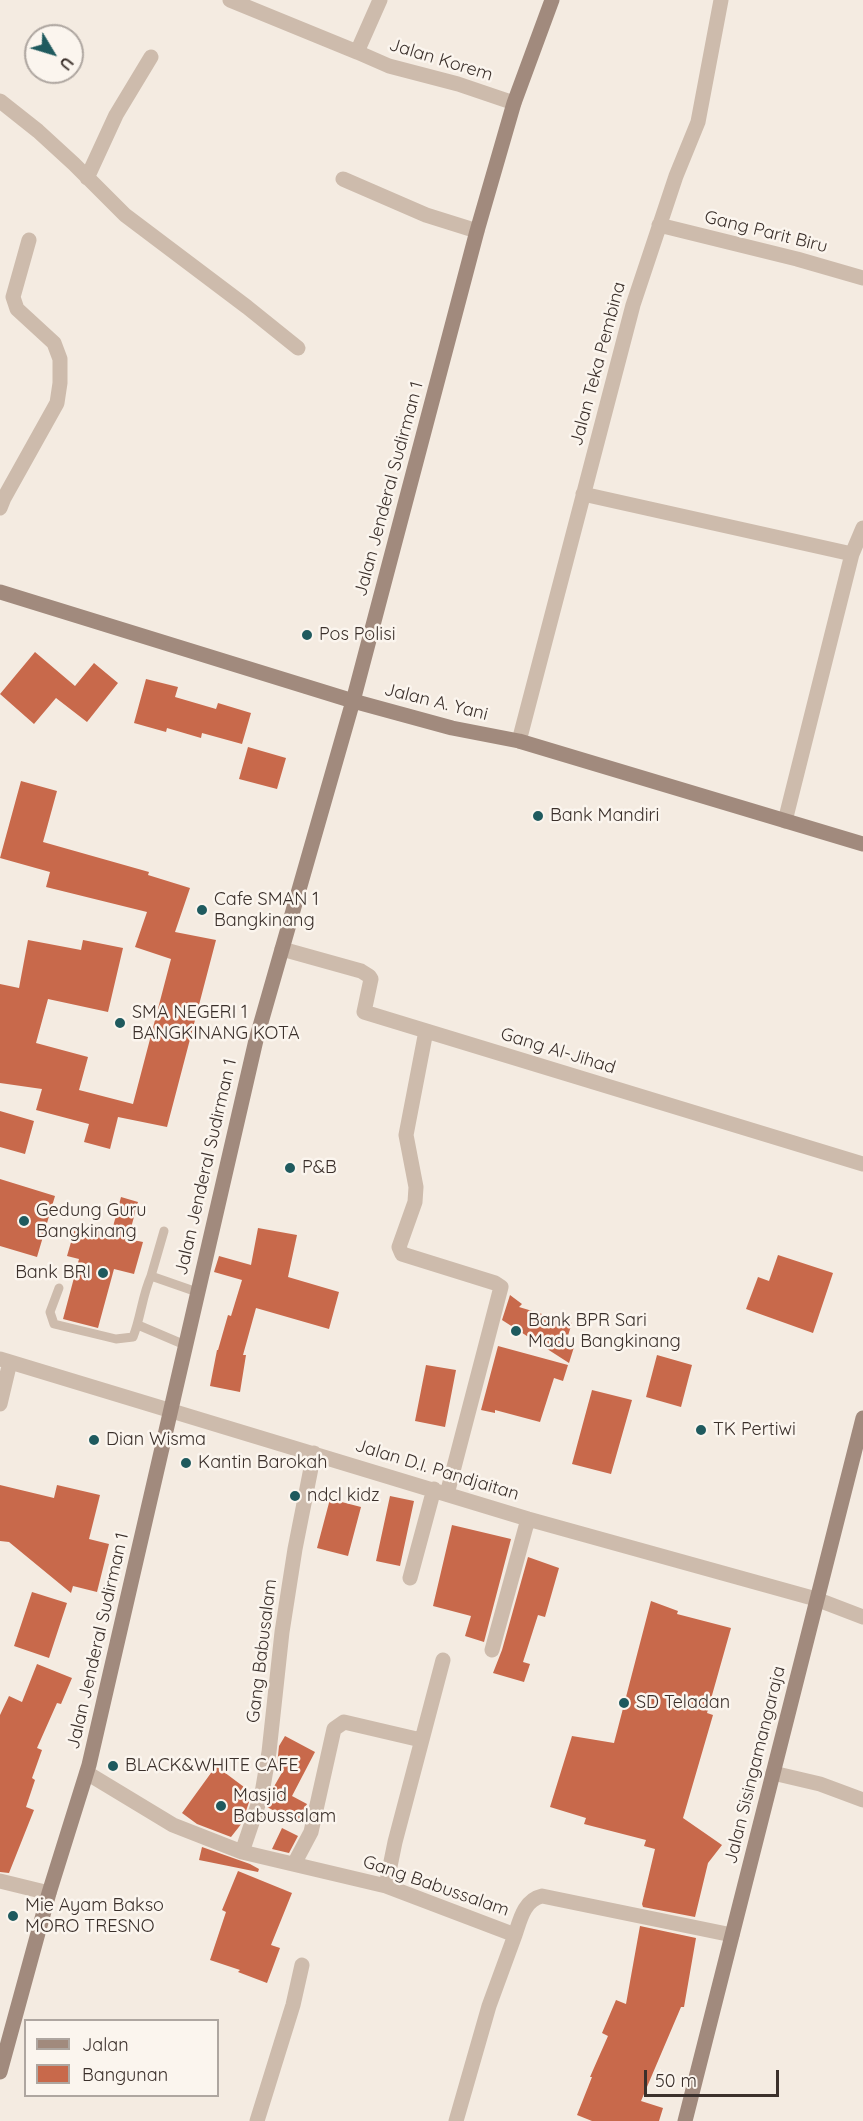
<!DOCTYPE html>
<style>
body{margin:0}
#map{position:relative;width:863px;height:2121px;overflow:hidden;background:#f4ebe1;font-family:Quicksand,sans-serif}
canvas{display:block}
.legend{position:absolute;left:24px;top:2019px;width:195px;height:78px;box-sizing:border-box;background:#fbf5ee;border:2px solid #aea6a0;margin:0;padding:8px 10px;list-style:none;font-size:18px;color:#3b302b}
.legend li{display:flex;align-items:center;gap:12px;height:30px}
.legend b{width:30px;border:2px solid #aea6a0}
.north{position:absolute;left:24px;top:24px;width:60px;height:60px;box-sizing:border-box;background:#fbf5ee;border:2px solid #aea6a0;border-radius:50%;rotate:128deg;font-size:16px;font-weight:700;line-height:24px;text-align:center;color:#3b302b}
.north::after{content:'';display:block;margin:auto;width:21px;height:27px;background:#1f5a5e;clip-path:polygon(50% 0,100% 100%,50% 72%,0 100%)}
.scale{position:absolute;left:644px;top:2070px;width:135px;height:27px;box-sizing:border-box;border:3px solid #3b302b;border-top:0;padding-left:8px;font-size:18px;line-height:21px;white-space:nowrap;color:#3b302b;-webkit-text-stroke:4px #fbf5ee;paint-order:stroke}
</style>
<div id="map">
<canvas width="863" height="2121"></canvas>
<ul class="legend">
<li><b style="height:8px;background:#a18a7d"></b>Jalan</li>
<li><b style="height:16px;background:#c8694b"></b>Bangunan</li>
</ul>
<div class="north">U</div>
<div class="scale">50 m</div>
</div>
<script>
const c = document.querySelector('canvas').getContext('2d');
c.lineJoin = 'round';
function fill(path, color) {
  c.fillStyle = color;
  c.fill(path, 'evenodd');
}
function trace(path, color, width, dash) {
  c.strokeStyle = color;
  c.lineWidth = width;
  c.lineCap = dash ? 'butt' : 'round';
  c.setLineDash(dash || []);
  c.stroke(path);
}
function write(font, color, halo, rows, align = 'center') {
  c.font = font + ' Quicksand,sans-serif';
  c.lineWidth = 5;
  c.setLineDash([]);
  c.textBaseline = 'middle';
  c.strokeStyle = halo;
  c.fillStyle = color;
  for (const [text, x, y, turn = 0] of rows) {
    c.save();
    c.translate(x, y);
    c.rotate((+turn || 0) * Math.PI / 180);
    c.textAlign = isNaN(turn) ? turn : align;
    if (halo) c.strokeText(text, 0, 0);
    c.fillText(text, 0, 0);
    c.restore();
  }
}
fill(new Path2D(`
 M35,652L75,686L94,663L118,683L87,722L56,698L34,724L0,694Z
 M146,679L178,687L175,697L216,709L218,703L251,713L242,744L202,733L201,738L167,728L166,732L134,723Z
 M248,747L286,758L277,789L239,779Z
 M21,781L57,791L43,842L149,872L148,875L190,888L175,932L216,940L167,1127L118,1117L110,1149L84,1142L89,1124L36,1110L42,1089L0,1083V984L19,988L28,940L81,950L83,940L123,948L108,1012L48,999L36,1043L88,1057L79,1090L133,1104L171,959L135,947L147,912L46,887L50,872L0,858Z
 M0,1111L34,1121L25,1154L0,1147Z
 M0,1179L55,1196L37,1257L0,1246Z
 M121,1197L138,1202L128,1239L143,1242L134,1274L114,1269L98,1328L63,1319L79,1259L67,1256L76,1225L111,1234Z
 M258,1228L297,1235L288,1277L339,1292L329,1329L256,1308L243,1355H246L240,1392L210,1386L217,1350H218L228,1315L231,1316L242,1280L214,1272L219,1256L251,1265Z
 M778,1255L833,1273L813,1333L746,1309L758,1277L769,1281Z
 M510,1295L522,1304L519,1307L572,1323L565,1345L574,1347L569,1363L502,1320Z
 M498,1346L568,1365L563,1381L554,1378L540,1422L495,1410V1413L481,1410Z
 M657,1355L692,1365L681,1407L646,1397Z
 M426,1365L456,1370L445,1427L415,1421Z
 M592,1390L632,1400L611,1474L572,1464Z
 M0,1485L54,1498L57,1485L100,1495L89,1539L109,1544L97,1592L73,1586L71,1593L9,1542L0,1541Z
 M390,1496L414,1501L400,1566L376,1561Z
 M330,1499L361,1507L348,1556L317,1548Z
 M452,1525L511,1539L484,1642L465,1636L471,1616L433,1606Z
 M528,1557L559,1568L545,1617L538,1615L523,1662L530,1664L524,1682L493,1673L502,1650Z
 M32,1592L67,1603L49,1658L14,1646Z
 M651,1601L678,1611L677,1614L731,1628L707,1713L713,1715L683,1818L722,1845L708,1863L695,1917L643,1907L642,1904L655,1849L644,1846L646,1840L584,1824L586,1818L550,1807L572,1736L614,1743Z
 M37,1664L72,1678L61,1704L57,1703L37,1748L42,1750L32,1778L35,1780L26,1807L34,1810L9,1873L0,1872V1715L9,1696L22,1702Z
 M285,1736L315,1752L292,1796L307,1804L297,1823L267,1807L272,1790L284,1769L277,1765L279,1746Z
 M216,1766L252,1793L242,1823L231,1837L197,1824L182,1813Z
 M282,1828L298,1836L289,1853L272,1849Z
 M202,1847L250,1864L259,1869L258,1872L199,1860Z
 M238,1871L292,1893L271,1945L280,1948L267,1983L238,1972L240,1970L210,1960L226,1912L222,1910Z
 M640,1926L696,1938L684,2007H681L641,2101L663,2108L659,2121H592L577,2115L592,2077H590L608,2036L602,2033L616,2000L626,2004Z`), '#c8694b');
trace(new Path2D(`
 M151,1276L164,1231
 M59,1288L50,1312L54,1324L116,1339L133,1337C141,1317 142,1296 151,1276L197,1292
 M138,1325L185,1345`), '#cdbbac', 9);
trace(new Path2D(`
 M230,0L357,52
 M380,0L357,52L389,66L458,84L514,103
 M0,101L38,131L74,164L125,215L247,307L298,348
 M87,178L116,115L151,57
 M343,179L426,215L477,231
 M659,225L797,259L863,278
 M583,494L852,554
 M0,508L4,498L57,403L60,383V359L54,343L17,309L13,297L29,240
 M519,741L633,305L676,176L698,122L721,0
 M785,821L852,554L863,528
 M282,949L361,971L369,976L371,979L364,1012L863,1164
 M426,1031L406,1135L416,1187L415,1202L399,1247L402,1254L495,1283L501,1287L447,1494
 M0,1359L528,1519L816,1599L863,1617
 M0,1404L10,1362
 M410,1578L434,1489
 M492,1650L528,1519
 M87,1773L173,1825L242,1852L386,1886L515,1935C520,1920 524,1900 542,1896L732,1935
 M773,1773L820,1784L863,1800
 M242,1852L262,1793L269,1752L282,1632L295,1549L314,1453
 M294,1864L311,1832L334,1729L344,1722L421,1740
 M0,1881L49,1893
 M386,1886L395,1842L443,1660
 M257,2121L293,2005L302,1965
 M456,2121L489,2006L515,1935`), '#cdbbac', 15);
trace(new Path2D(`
 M0,592L353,701L452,728L519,741L863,844
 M0,2072L49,1893L89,1765L256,1040L353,701L477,231L514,103L552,0
 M685,2121L863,1418`), '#a18a7d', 15);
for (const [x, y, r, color] of [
 [307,635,6,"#1f5a5e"],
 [538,816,6,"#1f5a5e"],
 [202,910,6,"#1f5a5e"],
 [120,1023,6,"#1f5a5e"],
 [290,1168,6,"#1f5a5e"],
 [24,1221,6,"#1f5a5e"],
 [103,1273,6,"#1f5a5e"],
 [516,1331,6,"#1f5a5e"],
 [701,1430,6,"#1f5a5e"],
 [94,1440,6,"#1f5a5e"],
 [186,1463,6,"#1f5a5e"],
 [295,1496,6,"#1f5a5e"],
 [624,1703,6,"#1f5a5e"],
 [113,1766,6,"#1f5a5e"],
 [221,1806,6,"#1f5a5e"],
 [13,1916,6,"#1f5a5e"]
]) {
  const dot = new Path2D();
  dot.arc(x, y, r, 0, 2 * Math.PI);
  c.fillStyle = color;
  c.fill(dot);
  trace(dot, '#fbf5ee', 2);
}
write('18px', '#3b302b', '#fbf5ee', [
 ["Jalan Korem",441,60,17],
 ["Gang Parit Biru",766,232,14],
 ["Jalan Teka Pembina",598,364,-75],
 ["Jalan Jenderal Sudirman 1",389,489,-75],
 ["Jalan A. Yani",436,702,14],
 ["Gang Al-Jihad",558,1051,17],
 ["Jalan Jenderal Sudirman 1",206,1167,-77],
 ["Jalan D.I. Pandjaitan",437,1470,17],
 ["Jalan Jenderal Sudirman 1",98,1641,-77],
 ["Gang Babusalam",262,1651,-83],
 ["Jalan Sisingamangaraja",755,1765,-76],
 ["Gang Babussalam",436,1886,19]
]);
write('18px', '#3b302b', '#fbf5ee', [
 ["Pos Polisi",319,635],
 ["Bank Mandiri",550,816],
 ["Cafe SMAN 1",214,900],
 ["Bangkinang",214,921],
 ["SMA NEGERI 1",132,1013],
 ["BANGKINANG KOTA",132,1034],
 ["P&B",302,1168],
 ["Gedung Guru",36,1211],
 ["Bangkinang",36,1232],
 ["Bank BRI",91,1273,"right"],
 ["Bank BPR Sari",528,1321],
 ["Madu Bangkinang",528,1342],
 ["TK Pertiwi",713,1430],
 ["Dian Wisma",106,1440],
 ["Kantin Barokah",198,1463],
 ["ndcl kidz",307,1496],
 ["SD Teladan",636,1703],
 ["BLACK&WHITE CAFE",125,1766],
 ["Masjid",233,1796],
 ["Babussalam",233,1817],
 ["Mie Ayam Bakso",25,1906],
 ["MORO TRESNO",25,1927]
], 'left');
</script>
